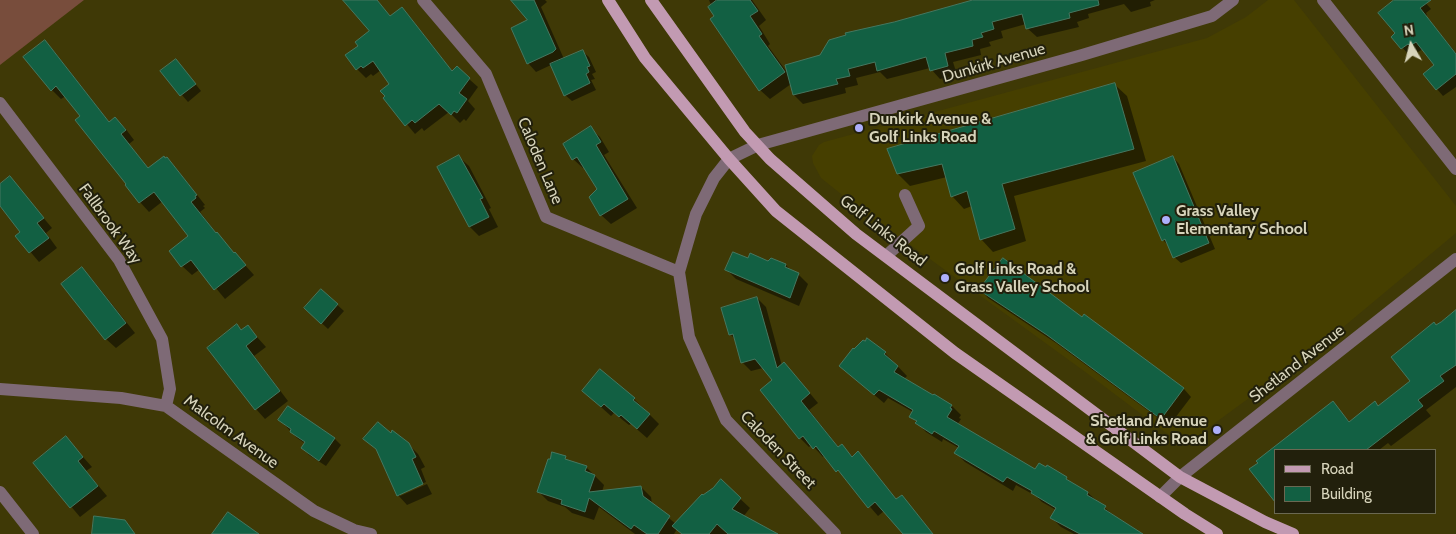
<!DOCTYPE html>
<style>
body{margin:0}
#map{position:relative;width:1456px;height:534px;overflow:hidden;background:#3f3906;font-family:Cabin,sans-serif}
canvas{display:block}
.legend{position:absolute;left:1274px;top:449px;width:162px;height:65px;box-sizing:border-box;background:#22200c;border:1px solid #6a6852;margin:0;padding:6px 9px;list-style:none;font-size:15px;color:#d7d4bb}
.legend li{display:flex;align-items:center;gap:10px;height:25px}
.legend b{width:25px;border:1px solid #6a6852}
.north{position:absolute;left:1386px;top:20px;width:50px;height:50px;-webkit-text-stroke:4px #22200c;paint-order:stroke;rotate:352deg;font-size:14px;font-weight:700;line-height:20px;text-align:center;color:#d7d4bb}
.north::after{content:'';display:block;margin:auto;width:18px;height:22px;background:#d7d4bb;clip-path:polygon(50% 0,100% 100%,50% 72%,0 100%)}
</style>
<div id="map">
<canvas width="1456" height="534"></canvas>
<ul class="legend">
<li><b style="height:6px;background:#c29ab2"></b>Road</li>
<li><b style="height:14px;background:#126043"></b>Building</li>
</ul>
<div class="north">N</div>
</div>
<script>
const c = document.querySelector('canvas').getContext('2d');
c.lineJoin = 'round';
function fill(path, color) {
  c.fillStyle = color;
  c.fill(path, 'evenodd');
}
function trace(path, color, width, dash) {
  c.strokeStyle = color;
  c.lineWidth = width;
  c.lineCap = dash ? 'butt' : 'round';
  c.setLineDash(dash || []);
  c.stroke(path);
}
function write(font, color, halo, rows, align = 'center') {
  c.font = font + ' Cabin,sans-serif';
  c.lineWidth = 4;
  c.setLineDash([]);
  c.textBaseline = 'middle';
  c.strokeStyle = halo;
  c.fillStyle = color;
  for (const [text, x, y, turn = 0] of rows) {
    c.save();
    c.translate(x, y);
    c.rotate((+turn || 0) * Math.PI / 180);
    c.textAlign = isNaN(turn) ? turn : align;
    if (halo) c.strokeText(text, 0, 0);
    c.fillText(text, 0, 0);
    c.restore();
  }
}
fill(new Path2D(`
 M1268,0H1294L1456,206V233L1323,344L1204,431L1195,440L1187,442L1176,439L1165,432L1088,374L846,198L821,178L813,163L812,156L819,145L824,142L1207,38L1246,17Z`), '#463f00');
fill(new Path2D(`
 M0,0H84L0,65Z`), '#784d3c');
fill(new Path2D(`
 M344,0H377L390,17L401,8L410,17L453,72L469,79L478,87L468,101L475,109L466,121L464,119L460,123L449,112L424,131L422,128L415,134L385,98L391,84L381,70L373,76L371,74L366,78L357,69L359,46L371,32Z
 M512,0H545L547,2L541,7L564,59L582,51L589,57L596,72L592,74L595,79L591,80L596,90L572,101L565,95L551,65L536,72L528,63L529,21Z
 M709,0H752L766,20L759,26L770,44L768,46L789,75L821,56L894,23L979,0H1155L1150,2L1151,6L1131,12L1124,4L1088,14L1089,18L1077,22L1079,27L1037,37L1027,28L1026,24L1001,31L1003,38L989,42L991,46L980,49L981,55L953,62L957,75L940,79L930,68L887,79L880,72L856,78L858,85L845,88L846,93L803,104L794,95L791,84L770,99L760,90L716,16Z
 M1394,0H1423L1431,9L1426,13L1427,15L1426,16L1456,53V87L1443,96L1437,89L1436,65L1423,49L1418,52L1416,50L1409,55L1393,37L1397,34Z
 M44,41L54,51L110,123L115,119L125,128L134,140L129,144L149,169L167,158L176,168L205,205L203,206L205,208L200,212L217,234L254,275L225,299L200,269L192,275L182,266L190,236L163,201L149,212L140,202L82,116L66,96L61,99L52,90Z
 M182,67L201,91L188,102L162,72Z
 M1114,84L1127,96L1146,161L1014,196L1026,241L993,252L981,239L972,206L964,209L952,196L947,177L910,186L898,174Z
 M590,128L600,137L609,152L604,155L637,208L611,224L601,215L598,189L585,167L583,168L573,159Z
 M459,157L469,166L491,208L489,209L498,227L479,236L470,227L439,168Z
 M1173,157L1179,164L1215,249L1181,263L1174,257L1170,247L1163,240Z
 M10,178L52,228L46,233L57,248L39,262L17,236L22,232L0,204V186Z
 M748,260L768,262L772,260L786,265L792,272L798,274L808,284L799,306L736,279L726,269Z
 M82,269L91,278L135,333L116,348L106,339Z
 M321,290L344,311L328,329L312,314Z
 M981,290L1082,319L1084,316L1184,389L1191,397L1169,426L1056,343L988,298Z
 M757,298L766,307L782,366L784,364L793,373L818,403L809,410L839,448L842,446L853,457L858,453L897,500L902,496L933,534H904L884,511L878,516L825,455L823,457L812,445L809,447L800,438L762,390L774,381L763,368L751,371L742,362L736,340L730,334Z
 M1456,312V387L1426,410L1431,416L1391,446L1388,443L1379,450H1275L1260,463L1258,461L1333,403L1350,422L1379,407L1412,382L1436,326Z
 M237,326L242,331L248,327L266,347L254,356L288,401L265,419L256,409Z
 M867,339L885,353L907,376L904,379L952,406L961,415L959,418L961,419L957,425L1035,471L1066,478L1072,484L1088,493L1114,516L1141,534H1074L1061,527L1051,517L1056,510L1042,502L1036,496L1016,485L1013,491L965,462L956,453L959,448L943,439L942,442L926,432L911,416L913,412L888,398L884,403L840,366Z
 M600,371L634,399L659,424L647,438L631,424L629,425L614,413L611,416L583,391Z
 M288,408L335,439L341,445L326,466L309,455L303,448L306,444L297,438L280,420Z
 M391,434L408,444L418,454L425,467L421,469L426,482L400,493V496L427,484L432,494L407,505L398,495L378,451L365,439Z
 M66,438L92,467L86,471L107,496L80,517L35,464Z
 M565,458L569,462L586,467L604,485L602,492L641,487L651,497L652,504L676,524L721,481L750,508L743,517L769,534H682L677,529L674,534H635L599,507L594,520L572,513L565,507L548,501L538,491Z`), '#0007');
const building = new Path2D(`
 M343,0H377L390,16L402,7L452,71L457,66L470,78L459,93L467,99L457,113L454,111L451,115L439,104L415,123L412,120L405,126L383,98L385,96L380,91L389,84L373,61L363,68L361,66L356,70L345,55L358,46L355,42L369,31Z
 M511,0H534L556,49L553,52L527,64L511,28L527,20Z
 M717,0H750L758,11L750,16L762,34L759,36L785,72L759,91L710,19L714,16L708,7Z
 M973,0H1098L1099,5L1069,13L1070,18L1026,29L1022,14L992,22L994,29L981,33L983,37L972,40L973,46L945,53L948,66L930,71L926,57L877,71L875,62L848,69L850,76L836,79L838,84L793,95L785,65L820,55L829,40L846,35L845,33L894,22Z
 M1394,0H1431L1420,8L1456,54V74L1436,90L1423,74L1434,65L1416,42L1410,46L1408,44L1401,49L1391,37L1395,33L1378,13Z
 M45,40L109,122L115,117L126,130L121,134L148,168L164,156L165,158L167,157L197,195L195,196L196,198L191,202L216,233L217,232L234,253L235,252L246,265L214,290L191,260L181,267L169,251L188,236L154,192L139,203L125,185L126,184L75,120L80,116L56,86L51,91L23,57Z
 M583,50L590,66L587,67L589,72L586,74L590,83L564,96L550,64Z
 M176,59L196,84L180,96L160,71Z
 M1115,83L1134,149L1002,184L1015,229L980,240L967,191L951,197L942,164L897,174L887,149Z
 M591,126L601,142L596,145L628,199L600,216L589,197L597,189L577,157L572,160L563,144Z
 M459,155L483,198L480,199L489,217L469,227L437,167Z
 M1173,156L1209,243L1173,258L1165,239L1162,241L1133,173Z
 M10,176L44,218L37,223L49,238L29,253L15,236L20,232L0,206V184Z
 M733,252L748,258L750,253L768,261L771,258L786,264L785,267L799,273L790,298L725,270Z
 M1003,258L1082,317L1084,314L1184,388L1161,419L1047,335L979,290Z
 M82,267L126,323L105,340L61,284Z
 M321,289L338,304L321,324L304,308Z
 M757,297L777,368L784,362L810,393L801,401L838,447L842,444L852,457L858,451L896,499L902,495L933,534H903L875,502L868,508L838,470L836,472L816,446L813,449L803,436L799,439L760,390L772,380L755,359L741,363L733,334L729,335L721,308Z
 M1456,310V365L1440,376L1444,381L1418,400L1423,406L1366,450H1275V502L1249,469L1258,463L1256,461L1333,401L1349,422L1375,401L1378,406L1410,381L1391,357L1434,322L1436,325L1441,322Z
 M237,324L241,330L248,325L257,337L246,346L280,391L255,410L207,348Z
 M867,338L886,352L884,354L898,366L894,372L933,395L934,394L952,405L950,408L952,409L947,417L1035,469L1039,463L1046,467L1047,465L1067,477L1066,479L1088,492L1087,495L1106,506L1104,509L1143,534H1080L1050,518L1056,508L1031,493L1032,491L1007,477L1003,482L954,453L959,446L934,431L932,434L915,423L917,421L909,417L913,410L879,390L874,395L839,366L853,348L854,349L863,340L865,341Z
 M600,369L635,398L633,400L650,414L637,429L621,415L619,417L604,404L601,407L582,391Z
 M288,406L335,438L319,461L301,448L305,442L290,432L291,429L278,420Z
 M378,422L391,433L392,430L409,443L416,457L412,459L423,484L397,496L376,449L363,439Z
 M66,436L83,457L78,461L98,486L70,508L33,463Z
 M552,452L566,456L565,459L587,466L585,471L595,475L589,492L641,486L643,496L670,516L658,534H647L634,525L631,529L589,498L585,512L561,504L562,500L537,492L548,459H550Z
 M721,479L741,498L732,509L778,534H728L717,524L709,534H682L672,526L702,494L703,495L713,488Z
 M228,512L259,534H212Z
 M94,516L125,520L135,534H92Z`);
fill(building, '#126043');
trace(building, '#457760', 1);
trace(new Path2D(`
 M423,0L486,74L546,217L679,272
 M1323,0L1456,169
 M0,103L119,260L162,339L170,389L166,406
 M886,256L919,226L905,195
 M0,389L121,398L166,406L314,511L354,530L371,534
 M0,492L33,534
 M1160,497L1180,477L1456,259
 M835,534L726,420L689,337L679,272L696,214L714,178L729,159L758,145L1082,55L1212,16L1233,0`), '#7e6a76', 12);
trace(new Path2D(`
 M608,0L645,58L729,159L776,211L955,353L1185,514L1217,534
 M651,0L745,132L770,159L856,234L1180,477L1265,522L1293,534`), '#c29ab2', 12);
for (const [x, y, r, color] of [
 [859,128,5,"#adaffb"],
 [1166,220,5,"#adaffb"],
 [945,278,5,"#adaffb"],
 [1217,430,5,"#adaffb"]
]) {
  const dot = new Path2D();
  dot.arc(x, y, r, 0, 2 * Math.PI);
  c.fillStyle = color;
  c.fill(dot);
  trace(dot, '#22200c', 2);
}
write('16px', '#d7d4bb', '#22200c', [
 ["Dunkirk Avenue",994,63,-16],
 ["Caloden Lane",540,161,67],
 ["Fallbrook Way",110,224,54],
 ["Golf Links Road",883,231,38],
 ["Shetland Avenue",1297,364,-38],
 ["Malcolm Avenue",231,432,36],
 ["Caloden Street",778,450,46]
]);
write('bold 16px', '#d7d4bb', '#22200c', [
 ["Dunkirk Avenue &",869,119],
 ["Golf Links Road",869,137],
 ["Grass Valley",1176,211],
 ["Elementary School",1176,229],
 ["Golf Links Road &",955,269],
 ["Grass Valley School",955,287],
 ["Shetland Avenue",1207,421,"right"],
 ["& Golf Links Road",1207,439,"right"]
], 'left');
</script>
